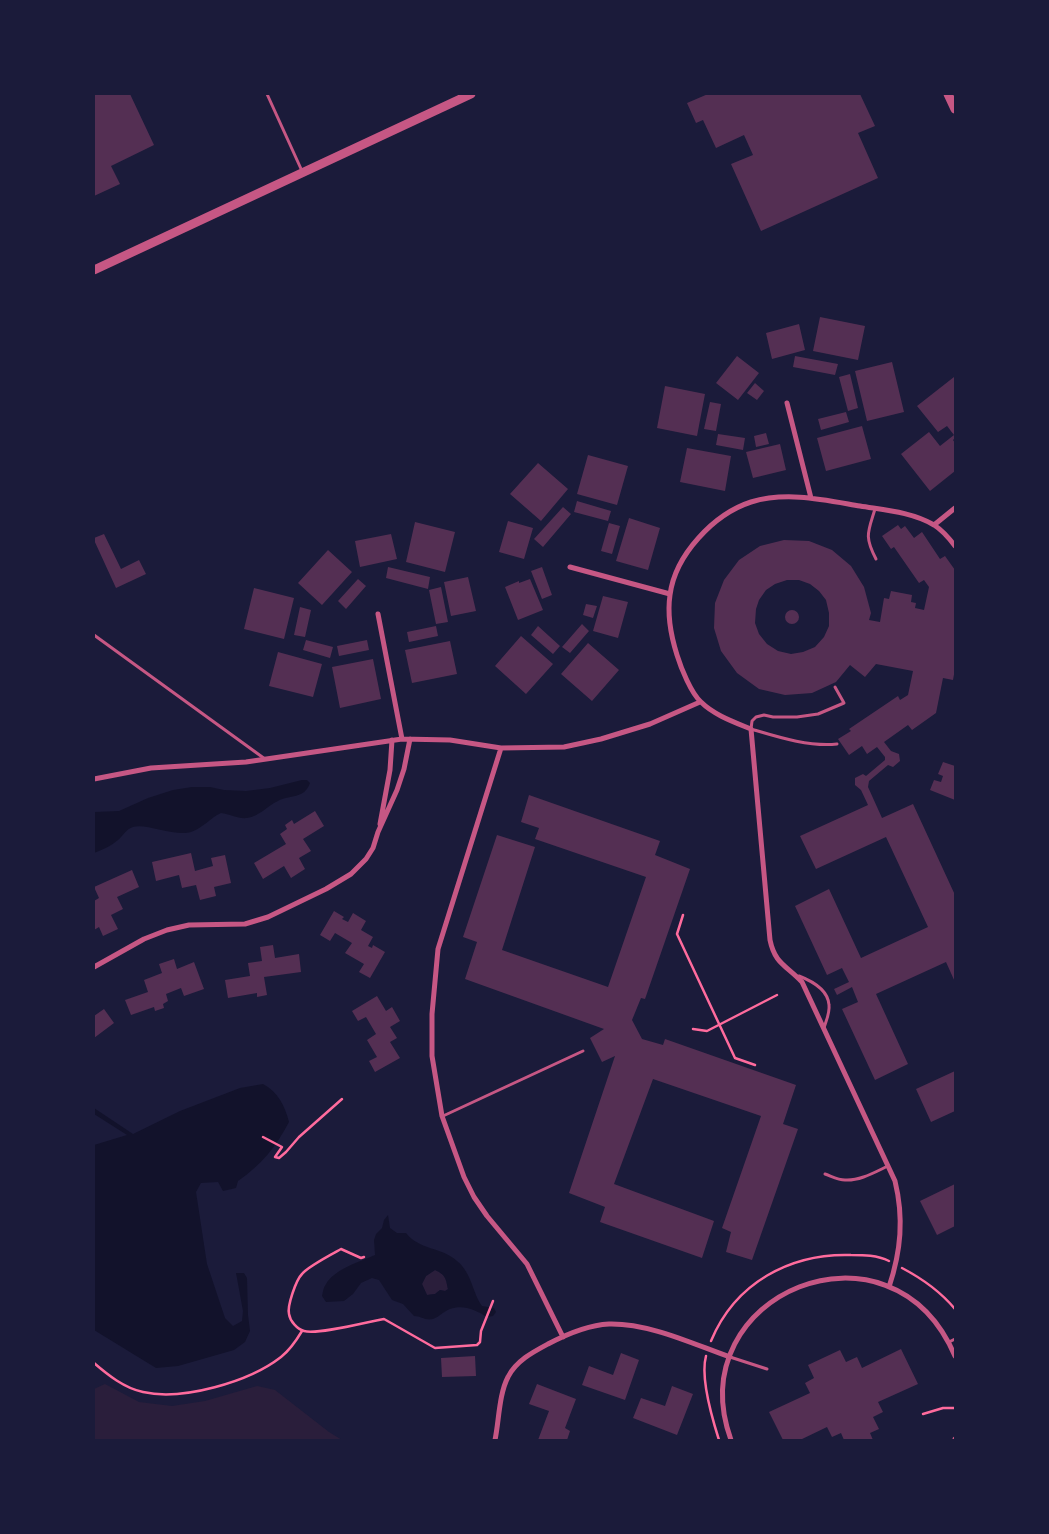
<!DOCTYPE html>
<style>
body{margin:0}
#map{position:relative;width:1049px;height:1534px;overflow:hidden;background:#1b1b3a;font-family:"Golos Text",sans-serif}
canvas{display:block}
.frame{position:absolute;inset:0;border:95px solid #1b1b3a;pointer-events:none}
</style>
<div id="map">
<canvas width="1049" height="1534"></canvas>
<div class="frame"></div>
</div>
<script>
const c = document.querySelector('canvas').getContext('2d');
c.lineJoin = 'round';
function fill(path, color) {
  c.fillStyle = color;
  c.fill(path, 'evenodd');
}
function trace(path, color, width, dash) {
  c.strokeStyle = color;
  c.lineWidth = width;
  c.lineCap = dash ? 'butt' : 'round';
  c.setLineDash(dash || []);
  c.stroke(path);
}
fill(new Path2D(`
 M435,1270C446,1275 446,1279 448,1289L445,1291L440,1290L435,1294L427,1295L422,1284L426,1276Z
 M105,1384L139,1402L172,1406L205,1401L257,1386L275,1390L329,1432L342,1440H94V1389Z`), '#2a1e3b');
fill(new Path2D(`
 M302,780H307L310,783C304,800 290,794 278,801C267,806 260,816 247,818C238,819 230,814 221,813C210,818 203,828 191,832C175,837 146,823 133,827C126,829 123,836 118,840C111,846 102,850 94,853V812L119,811L148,798L173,790L192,787H210L224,790L246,791L270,788Z
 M263,1084C278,1092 285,1106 289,1122C276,1147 261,1165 238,1181L236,1188L223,1191L218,1182L201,1183L196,1192L207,1264L225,1318L233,1326L242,1321L243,1311L236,1273H244L247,1278L248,1315L250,1331L245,1342L234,1350L178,1366L156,1368L94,1330V1145L127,1135L94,1114V1108L133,1134L180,1111L240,1088Z
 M388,1215L390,1228L397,1233H406C419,1250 442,1247 457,1261C472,1273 472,1292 482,1306L494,1308L496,1312L493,1316L487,1317C476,1310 463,1304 450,1309C444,1311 439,1317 433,1319C425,1321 421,1316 414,1316L403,1304L392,1300L379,1280L372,1278L361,1283L353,1294L344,1301L326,1302L322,1296C323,1292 323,1288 326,1284C335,1269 359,1262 375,1255L374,1240L376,1234L382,1228L384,1220ZM435,1270C446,1275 446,1279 448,1289L445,1291L440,1290L435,1294L427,1295L422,1284L426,1276Z`), '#12122b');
fill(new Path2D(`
 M94,94H130L154,145L111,166L120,184L94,196Z
 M708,94H860L875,126L858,133L878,178L761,231L731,164L753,155L744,135L716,148L703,120L696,123L687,103Z
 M820,317L865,326L858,360L813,351Z
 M799,324L805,350L772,359L766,333Z
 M737,356L759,373L738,400L716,383Z
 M795,356L838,364L835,375L793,367Z
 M892,362L904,412L867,421L855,371Z
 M850,374L858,408L848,411L839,377Z
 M954,377L955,378V438L953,440L955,443V471L930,491L901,454L929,432L940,446L954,435L947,426L938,432L917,406Z
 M755,383L764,391L757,400L747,393Z
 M665,386L705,394L697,436L657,428Z
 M710,402L721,404L716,431L704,429Z
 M846,412L849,422L821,430L818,419Z
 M862,426L871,459L826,471L817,438Z
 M766,433L769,444L756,447L754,436Z
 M718,434L745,438L743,450L716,445Z
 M780,444L786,470L753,478L746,452Z
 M687,448L731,456L725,491L680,482Z
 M588,455L628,466L617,505L577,494Z
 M538,463L568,489L541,521L510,494Z
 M577,501L611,511L608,521L574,512Z
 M563,507L571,514L543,547L534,539Z
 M629,518L660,528L648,570L616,561Z
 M508,521L533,528L524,559L499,552Z
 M415,522L455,532L445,572L406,562Z
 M609,523L620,526L612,554L601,551Z
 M898,525L901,529L905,526L914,538L922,532L940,559L945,556L955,570V669L953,680L943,678L936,713L912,730L908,725L884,742L891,751L899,754L900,761L893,767L888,765L869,781L868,787L882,818L913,804L955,895V982L946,962L876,994L908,1064L875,1080L842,1009L858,1002L852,987L837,995L834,989L849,982L842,968L827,975L795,906L829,889L861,958L928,927L886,837L816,869L800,836L868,805L861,790L855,785V778L863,774L866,776L885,760V757L877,747L867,754L862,746L849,755L838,739L851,731L849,729L898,696L900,700L908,695L913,671L876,664L865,677L850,665L836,682L812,693L785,695L759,689L737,673L721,651L714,628L715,603L724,580L739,560L760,546L784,540L809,541L832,550L851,566L864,587L871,613L869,620L880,622L884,598L889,599L891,591L912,595L911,602L916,603L915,608L924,610L929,587L924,580L919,583L894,547L891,549L882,536ZM787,580H799L810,584L819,591L826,600L829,613V626L824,637L815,647L803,652L791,654L778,651L767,644L759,634L755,623L756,609L759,600L766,590L775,584Z
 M104,534L121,569L139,560L146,574L116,588L94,540V538Z
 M391,534L397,559L360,567L355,541Z
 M328,550L352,572L322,605L298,583Z
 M388,567L430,577L428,589L386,578Z
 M542,567L552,595L542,599L531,571Z
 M468,577L476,611L451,616L444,582Z
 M358,579L366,586L346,609L338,601Z
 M530,579L543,610L518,620L505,587L519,581V583Z
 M441,587L448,622L436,624L429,590Z
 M254,588L294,598L284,639L244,629Z
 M603,596L628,602L618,638L593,631Z
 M586,604L597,606L593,618L583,615Z
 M300,607L311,610L305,637L294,635Z
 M785 617a7 7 0 1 1 14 0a7 7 0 1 1-14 0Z
 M582,624L589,631L570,653L562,647Z
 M436,626L438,636L409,642L407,632Z
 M538,626L560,646L553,654L531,635Z
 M521,636L553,664L526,694L495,666Z
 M306,640L333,647L330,658L303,650Z
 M367,640L369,650L339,656L337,646Z
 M450,641L457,674L412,683L405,650Z
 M588,643L619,670L592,701L561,674Z
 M278,652L322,664L313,697L269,686Z
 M373,659L381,699L340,708L332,667Z
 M943,762L955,766V800L930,790L934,780L941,782L943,776L938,774Z
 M529,795L660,841L655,855L690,869L645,999L641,998L632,1020L642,1039L663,1045L665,1039L796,1085L783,1124L798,1129L752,1260L726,1252L731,1232L722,1228L761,1116L653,1079L614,1184L714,1221L702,1258L600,1222L605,1207L569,1193L615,1056L602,1062L590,1038L604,1029L465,979L477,942L463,937L497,835L535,847L502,950L608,987L646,877L535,839L539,828L521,822Z
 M315,811L324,826L303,839L311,851L299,858L305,869L291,878L284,866L263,879L254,863L286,844L280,834L287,829L285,825L292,820L294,824Z
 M191,853L195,871L213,866L211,858L225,855L231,883L214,887L216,896L200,900L196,885L182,888L179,875L156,881L152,862Z
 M132,870L139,887L117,897L123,909L111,915L118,929L103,936L99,927L94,930V901L99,898L94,887Z
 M334,911L344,917L342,919L348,922L353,913L366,921L361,930L373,937L368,946L372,948L373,945L385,952L370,978L359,972L364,964L345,953L352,943L335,933L330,941L320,935Z
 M273,945L275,958L299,954L301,972L264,977L267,995L257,997V993L228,998L225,980L250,976L248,963L262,961L260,947Z
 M174,959L177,969L194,962L204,989L184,996L181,988L166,994L168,1001L163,1004L164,1008L155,1011L154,1007L131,1015L125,1000L148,992L144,980L162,973L159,964Z
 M377,996L386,1011L392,1007L400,1021L390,1027L397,1038L390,1042L400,1058L375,1072L369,1061L377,1057L367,1040L376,1034L366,1017L358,1021L352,1011Z
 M104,1009L114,1023L94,1038V1016Z
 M955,1071V1111L931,1122L916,1089Z
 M955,1184V1226L937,1235L920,1201Z
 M901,1349L918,1384L878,1402L883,1412L873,1417L879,1429L870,1433L873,1440H844L841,1433L832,1437L827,1427L800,1440H783L769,1412L810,1393L805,1383L814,1378L808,1365L840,1350L846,1362L857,1357L862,1368Z
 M621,1353L639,1360L625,1400L582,1385L589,1366L613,1375Z
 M475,1356L476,1376L442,1377L441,1358Z
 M537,1384L576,1399L565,1428L570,1431L567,1440H538L549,1411L529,1404Z
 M672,1386L693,1394L677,1435L633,1418L641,1398L665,1406Z`), '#542f53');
trace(new Path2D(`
 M683,915L677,934L735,1058L755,1065
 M693,1029L707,1031L777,995
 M263,1137L282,1147L275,1157L279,1158L286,1152L299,1137L342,1099
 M364,1257L361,1258L341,1249C332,1254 307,1267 302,1274C296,1280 287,1306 289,1314C290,1321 297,1329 304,1331C318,1335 367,1322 384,1319L435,1348L477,1345L480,1342L481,1331L493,1301
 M902,1268C923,1279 940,1291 955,1309
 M711,1341C735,1283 790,1253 851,1255C864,1255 877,1255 889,1261
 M706,1356C700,1378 712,1418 719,1440
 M94,1363C108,1375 124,1388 143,1392C182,1401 249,1382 281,1357C290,1350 296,1341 302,1331
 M923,1414L943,1408H955`), '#ff6b9d', 2.5);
trace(new Path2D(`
 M267,94L302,171
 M875,509C868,532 864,536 876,559
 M94,635L265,759
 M835,687L844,703L818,714L797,717H773L764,715L756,717L752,721L751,729C778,737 809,747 837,744
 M799,976C812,981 828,989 829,1005C830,1013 826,1021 824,1028
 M443,1116L583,1051
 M825,1174C831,1176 838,1180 845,1180C860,1181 875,1172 888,1166
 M949,1342L955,1339
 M730,1357L767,1369`), '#c65784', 3);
trace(new Path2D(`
 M787,403L811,498
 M934,525L955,508
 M570,567L670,594
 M378,614L402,739
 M501,748L438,949L432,1014V1056L442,1116L464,1177L474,1197L487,1216L527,1264L563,1337
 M94,779L151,768L246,762L402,739L450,740L501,748L564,747L601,739L650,724L700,702
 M380,824L390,770L392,740
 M94,967L144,939L167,930L189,925L245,924L268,917L326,889L351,874L366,859L373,848L378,832L397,790L404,769L410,739
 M889,1287C901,1251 904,1218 895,1181L802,982C786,965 775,964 770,940L751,729C734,722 714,715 701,702C691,693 681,668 677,655C671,636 667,615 670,595C675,555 714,514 751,502C787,491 825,500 860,506C884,510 912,512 934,525C942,530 949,538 955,546
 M495,1440C499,1421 499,1394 508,1377C516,1361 533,1352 548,1344C567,1334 588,1325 609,1324C649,1323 693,1344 730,1357
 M731,1440C678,1294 891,1206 955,1356
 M955,1440V1439`), '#c65784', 5);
trace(new Path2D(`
 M948,94L955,109
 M94,270L471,94`), '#c65784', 9);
</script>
